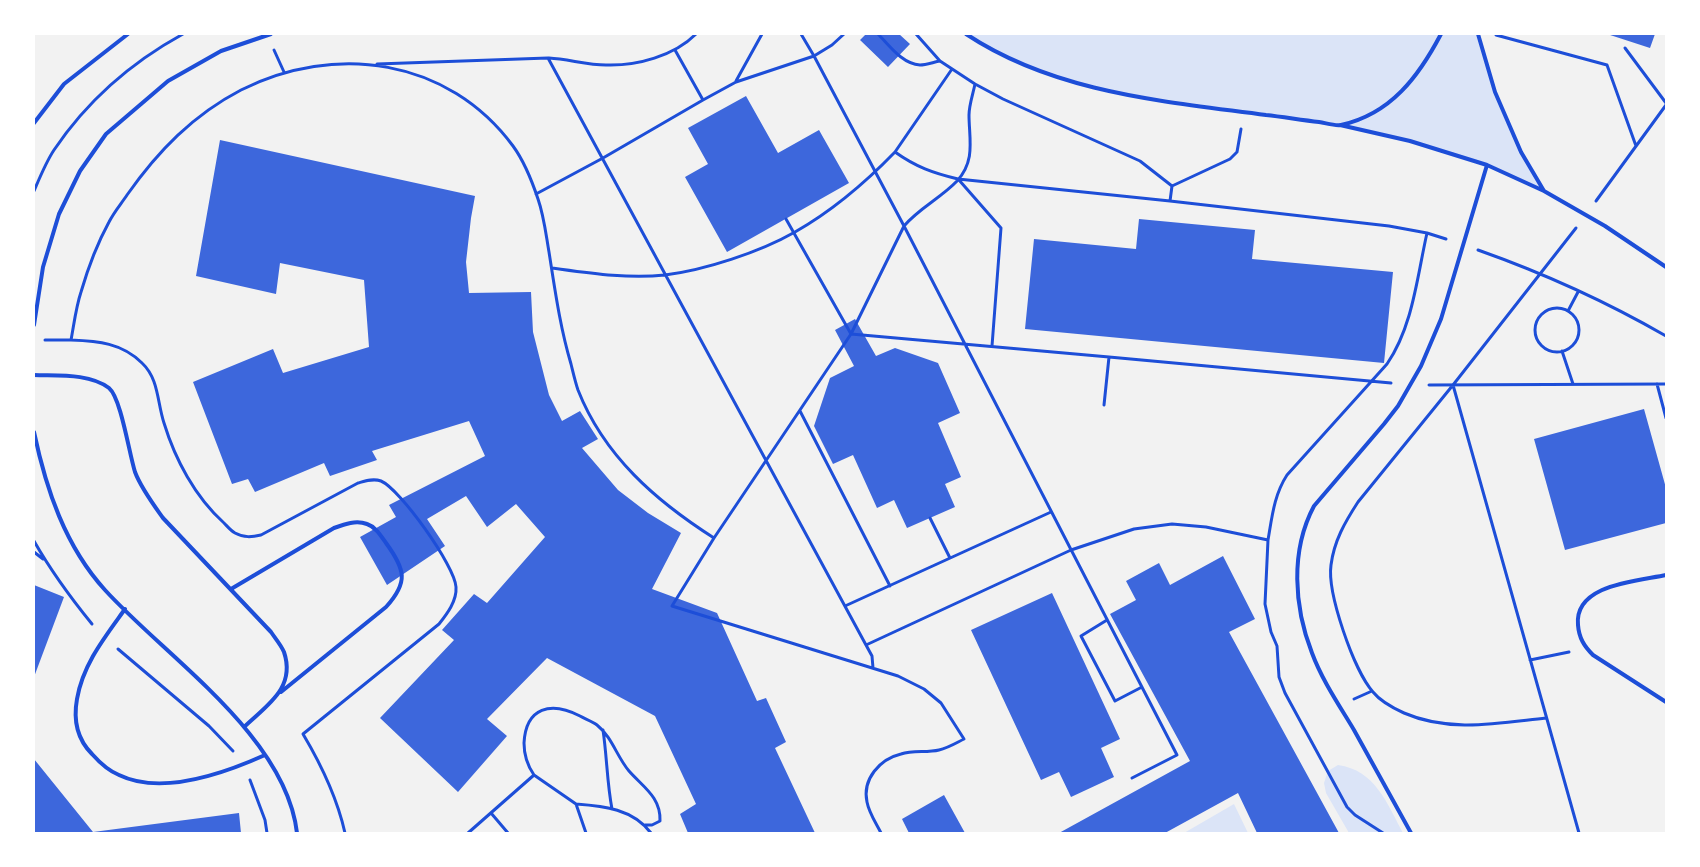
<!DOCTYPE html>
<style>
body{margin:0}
#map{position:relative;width:1700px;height:867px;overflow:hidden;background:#f2f2f2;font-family:"Public Sans",sans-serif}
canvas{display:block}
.frame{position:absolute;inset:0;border:35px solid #fff;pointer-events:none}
</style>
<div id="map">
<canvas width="1700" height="867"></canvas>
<div class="frame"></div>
</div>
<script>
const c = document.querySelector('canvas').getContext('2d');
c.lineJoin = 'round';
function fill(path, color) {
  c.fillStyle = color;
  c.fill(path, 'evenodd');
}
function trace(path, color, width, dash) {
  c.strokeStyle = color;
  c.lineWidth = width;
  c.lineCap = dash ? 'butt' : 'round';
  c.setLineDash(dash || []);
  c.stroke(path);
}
fill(new Path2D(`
 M966,34H1478L1495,92L1521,152L1544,191L1487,165L1410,141L1339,125L1103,90L1011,59Z
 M1338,765C1375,770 1387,803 1403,833H1349L1326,793L1324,783L1328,771Z
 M1234,804L1248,833H1184Z`), '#dbe4f7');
fill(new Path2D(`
 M866,34H899L910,44L888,67L860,40Z
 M1607,34H1655L1650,48Z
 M746,96L778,153L819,130L849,183L727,252L685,177L708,164L688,128Z
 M220,140L475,196L471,218L466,262L469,293L531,292L533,332L549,395L562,421L580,411L598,439L582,448L618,490L648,513L681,533L652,589L717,613L757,701L766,698L786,742L775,748L815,833H688L680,814L696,804L655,716L547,658L487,719L507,736L458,792L380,718L454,640L442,630L474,594L487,603L545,537L516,504L487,527L466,496L427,519L445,546L387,585L360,537L396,517L389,505L485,456L469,421L372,451L377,460L330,476L324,463L255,492L248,479L232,484L193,382L273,349L283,373L369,347L364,280L280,263L276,294L196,276Z
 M1139,219L1255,230L1252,259L1393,272L1384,363L1025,329L1034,239L1136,249Z
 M855,319L876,356L895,348L938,363L960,413L938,423L961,477L945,484L955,507L907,528L894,500L877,508L853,455L833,464L814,426L830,378L854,366L835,330Z
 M1644,409L1666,488V523L1565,550L1534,439Z
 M1223,556L1255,619L1229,632L1339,833H1257L1238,793L1165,833H1059L1190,761L1110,614L1136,600L1126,581L1159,563L1170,585Z
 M34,585L64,597L34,677Z
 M1052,593L1120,739L1101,748L1114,777L1071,797L1059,772L1041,780L971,630Z
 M34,759L93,832L239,813L241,833H34Z
 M944,795L965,833H909L902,819Z`), '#3d67dc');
trace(new Path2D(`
 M801,34L814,56L832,45L844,34
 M878,34C889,45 902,64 920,65C926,65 934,62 940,61L975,84L1003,99L1140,161L1172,186L1230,159L1237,152L1241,129
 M916,34L940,61
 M1496,35L1607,65L1636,146
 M1625,48L1666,103
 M274,50L284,72
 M675,50L703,100
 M549,58C568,59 587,65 606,65C637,66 674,56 696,34
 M377,64L548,58L866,645L872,656L873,668
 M736,81L762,34
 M895,152L952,69
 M959,180L1001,228L992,346
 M1172,186L1170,201L1389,226L1427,233L1446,239
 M34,191C40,177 46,162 54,150C87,101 132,62 183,34
 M536,194L603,158L703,100L736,82L814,56L904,226L1177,755L1132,778
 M1596,201L1666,105
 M786,219L851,334
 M1478,250C1543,273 1607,302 1666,336
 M552,268C589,273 627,279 665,275C705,270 760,252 795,232C832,211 866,182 895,152C916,167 933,173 958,179L1170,201
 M1535 330a22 22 0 1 1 44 0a22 22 0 1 1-44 0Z
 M1568,311L1578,292
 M851,334L1109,357L1104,405
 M45,340H71
 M1562,351L1573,384
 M1109,357L1391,383
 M1657,384L1666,418
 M1429,385L1666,384
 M1453,385L1579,833
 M800,411L890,586
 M930,518L950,558
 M714,538L672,606L898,676L924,689L941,703L964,739C956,743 948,748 939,750C927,753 913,750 901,754C880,759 862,779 867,802C869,813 876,823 881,833
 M1268,540L1265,604L1271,632L1277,646L1279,677L1285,693L1347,807L1355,815L1383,833
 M34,541C51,571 70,597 92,624
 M34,552L43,559
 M845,606L1051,512
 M1107,620L1081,636L1115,701L1142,687
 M866,645L1071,550L1134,529L1172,524L1206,527L1268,540C1272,517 1274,495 1287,475L1387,364C1413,326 1417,277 1427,233
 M118,649L209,726L233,751
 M1530,660L1569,652
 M1354,699L1372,691
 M1546,718C1499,723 1450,733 1404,713C1393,708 1381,702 1373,692C1354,671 1327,593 1331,565C1334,541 1345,522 1358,502L1453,385L1576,228
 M603,730C607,757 607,783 612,809
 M534,775C527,765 524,756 524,743C526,707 551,701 580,716C585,719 592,721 597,725C612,737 617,757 629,771C643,787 661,797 660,821L652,825H645
 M250,780L265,820L267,833
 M576,804C604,806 633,809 651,833
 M491,813L508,833
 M345,833C337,797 322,766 303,734L439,624C447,614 457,601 456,587C455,566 400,489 381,481C373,478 365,481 358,483L261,535C252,537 244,538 235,533C231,531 227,526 224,523C195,497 175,459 164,423C157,402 159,379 142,363C122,343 98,341 71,340C74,324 76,307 81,292C88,268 97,244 109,222C114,212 121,204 127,195C158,151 193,115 241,90C335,43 448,58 513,146C524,161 532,181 538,199C544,216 546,235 549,252C555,290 560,327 571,364C573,372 575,381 578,390C604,456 656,501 714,538L851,334L904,226C919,208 941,198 957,181C976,160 969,139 969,115C969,105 973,94 975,84
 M468,833L534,775L576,804L586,833`), '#1d4ed8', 3);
trace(new Path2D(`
 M966,34C1055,93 1163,101 1266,115C1284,117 1301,120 1319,122C1326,123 1334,126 1341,125C1391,114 1419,76 1441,34
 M1478,34L1495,92L1521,152L1544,191L1605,226L1666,267
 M34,123L64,84L128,34
 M1340,125L1410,141L1487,165L1544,191
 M34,325L43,267L59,214L80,171L106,134L168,81L221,51L271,34
 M34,375C57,376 89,373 109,388C121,398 129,453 135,472C141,488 153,504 163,518L271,632C275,638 281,645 284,652C296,688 267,705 244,727
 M34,432C46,489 65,546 105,590C167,658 286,736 297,833
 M1666,575C1638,581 1574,584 1578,625C1579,638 1584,646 1593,655L1666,702
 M231,589L334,528C345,524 356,520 367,524C376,527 381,536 386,543C405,569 409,582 386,607L281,692
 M125,609C105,637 83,664 77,699C73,721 77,739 92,754C100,763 109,771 119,775C162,796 225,773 265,755
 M1411,833C1392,799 1373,765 1354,730C1339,705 1322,680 1312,653C1294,607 1290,551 1314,506L1384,424L1398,406L1421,366L1441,319L1487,165`), '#1d4ed8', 4);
</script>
